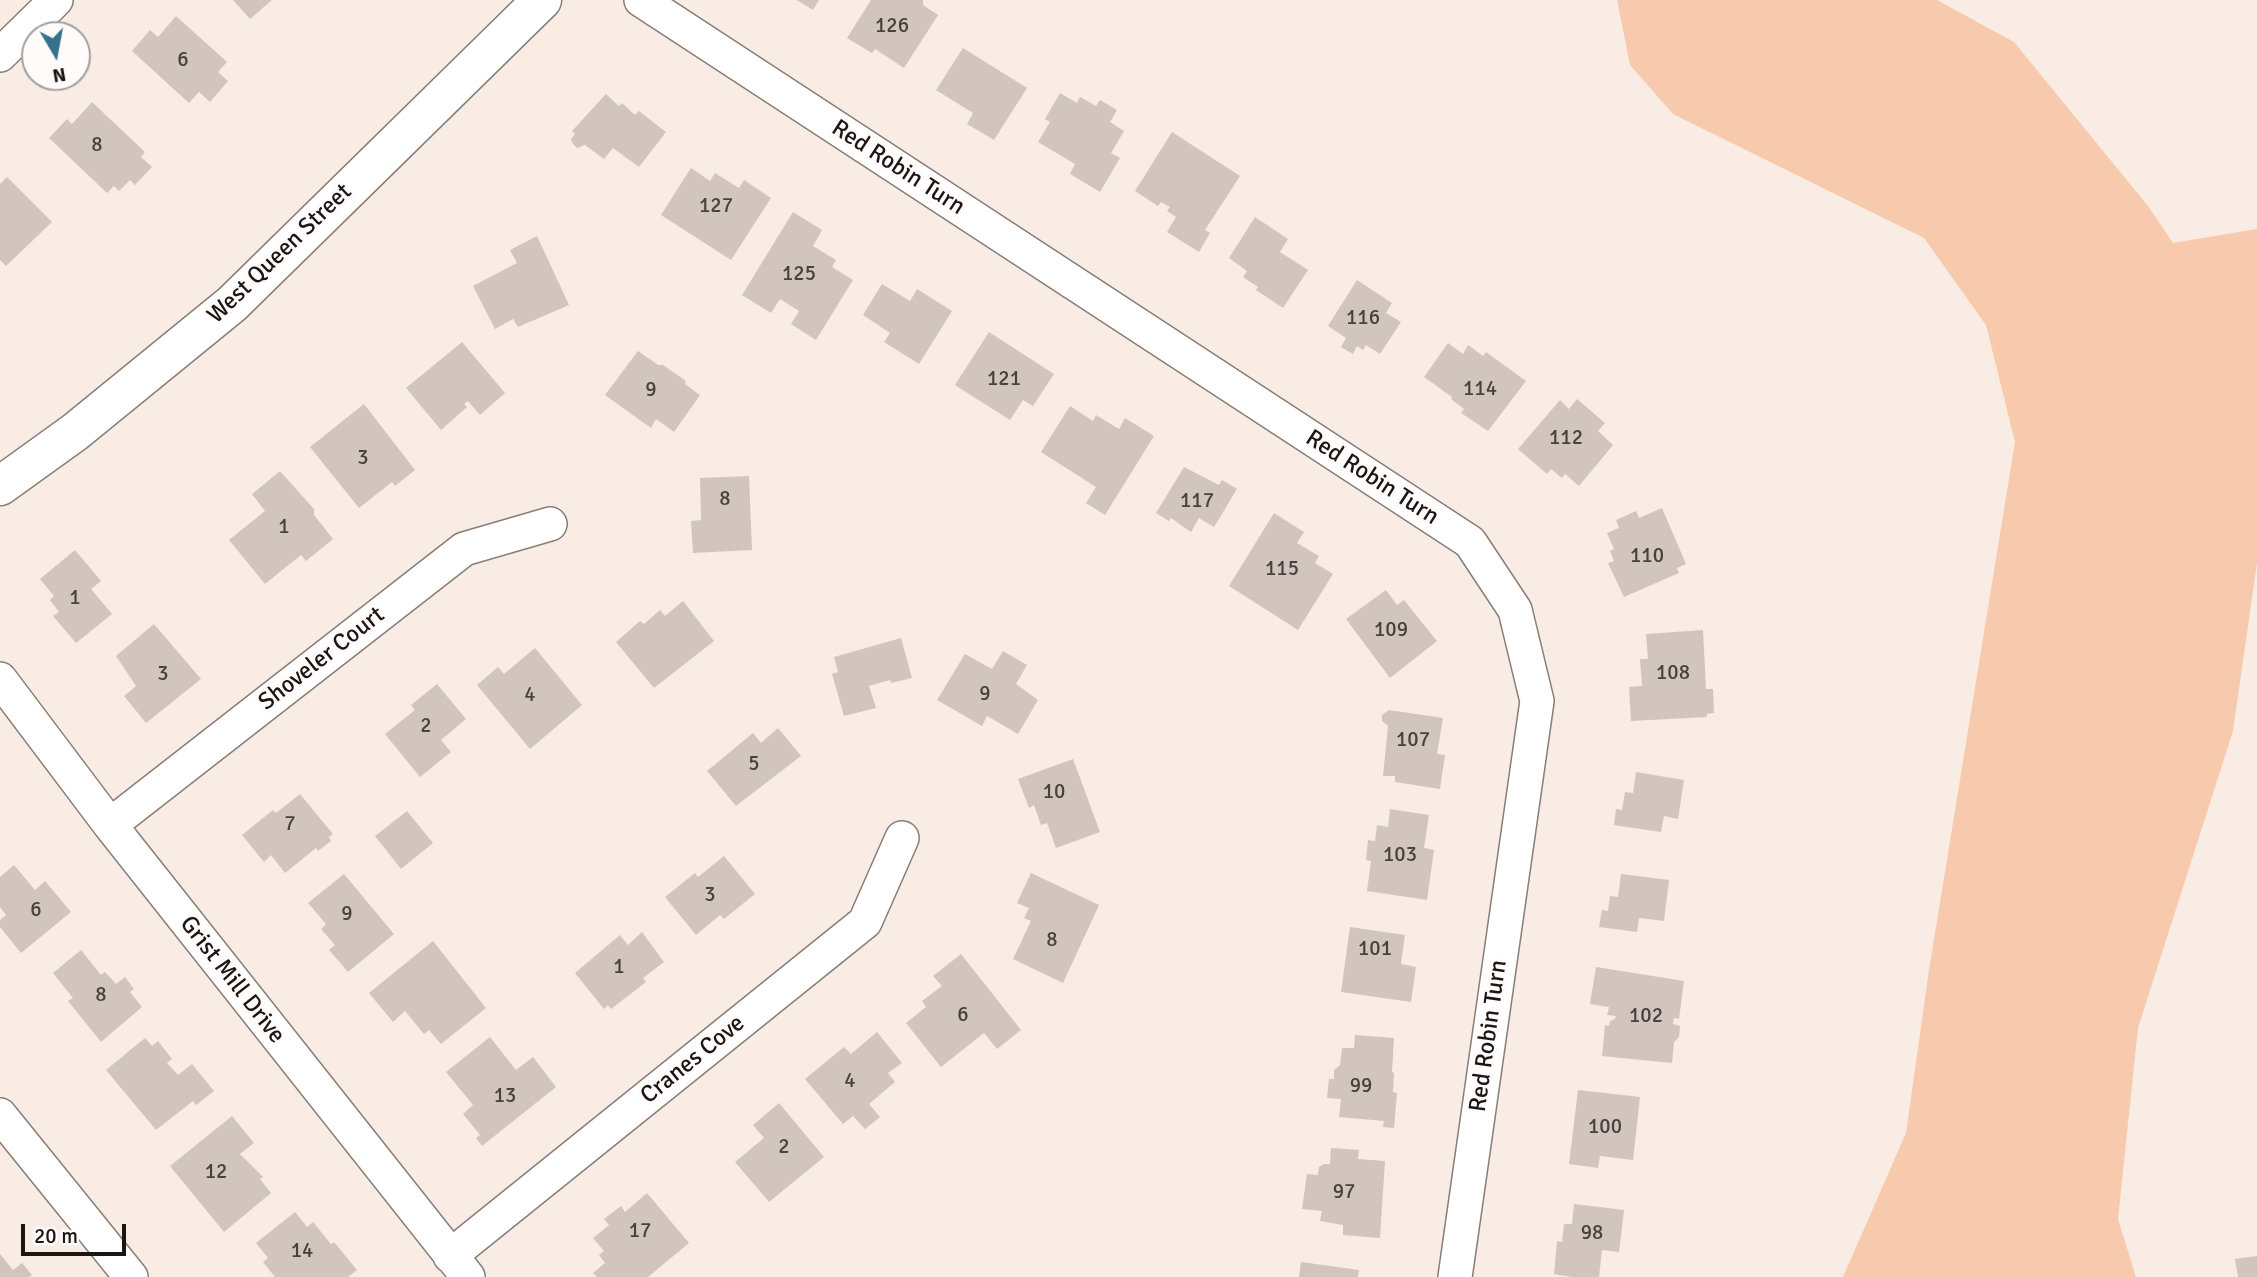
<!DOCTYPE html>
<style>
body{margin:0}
#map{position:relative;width:2257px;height:1277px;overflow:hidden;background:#f8ece4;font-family:Signika,sans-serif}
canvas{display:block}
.north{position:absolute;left:21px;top:21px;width:70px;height:70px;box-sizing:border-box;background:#fefbfa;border:2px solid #a39f9e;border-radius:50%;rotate:170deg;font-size:19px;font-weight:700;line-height:28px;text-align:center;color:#1a1613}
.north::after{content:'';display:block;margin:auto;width:24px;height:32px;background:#38718a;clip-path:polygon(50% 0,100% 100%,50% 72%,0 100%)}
.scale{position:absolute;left:21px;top:1224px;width:105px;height:32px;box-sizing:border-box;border:4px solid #1a1613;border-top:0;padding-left:9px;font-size:21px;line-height:24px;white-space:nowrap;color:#1a1613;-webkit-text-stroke:5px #fefbfa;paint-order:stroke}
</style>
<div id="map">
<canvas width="2257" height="1277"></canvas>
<div class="north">N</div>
<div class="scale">20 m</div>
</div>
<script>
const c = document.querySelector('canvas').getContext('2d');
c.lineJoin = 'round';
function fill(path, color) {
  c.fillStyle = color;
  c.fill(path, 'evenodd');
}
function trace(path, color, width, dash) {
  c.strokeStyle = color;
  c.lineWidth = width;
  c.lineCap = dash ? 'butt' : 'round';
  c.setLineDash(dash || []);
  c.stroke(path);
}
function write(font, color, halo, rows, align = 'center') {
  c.font = font + ' Signika,sans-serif';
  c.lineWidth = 6;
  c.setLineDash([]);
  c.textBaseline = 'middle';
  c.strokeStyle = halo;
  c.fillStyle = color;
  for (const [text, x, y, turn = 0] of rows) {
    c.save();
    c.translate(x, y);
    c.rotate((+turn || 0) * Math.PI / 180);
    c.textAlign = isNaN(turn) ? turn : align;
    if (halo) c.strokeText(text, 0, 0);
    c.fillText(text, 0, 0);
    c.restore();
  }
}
fill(new Path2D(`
 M1617,0H1937L2014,42L2148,206L2173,243L2257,229V563L2233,731L2138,1028L2118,1219L2136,1277H1843L1906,1133L1929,970L2015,442L1986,325L1924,238L1673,114L1630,65Z`), '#f8caad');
fill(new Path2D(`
 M233,0H272L250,19Z
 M797,0H819L813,10Z
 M871,0H923V5L938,15L904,68L875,49L872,53L847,38Z
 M176,16L227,62L218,72L228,81L210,102L199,92L189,103L132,51L150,30L158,37Z
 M963,48L1027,88L994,140L967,124L973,113L936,90Z
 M1060,93L1077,103L1080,97L1096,106L1100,100L1117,110L1110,122L1124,131L1111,153L1120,158L1100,192L1070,174L1075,164L1038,142L1050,122L1045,119Z
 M606,94L619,106L622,103L635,115L639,111L666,132L639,167L613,148L604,159L585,145L577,148L573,144L571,139L575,134L572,131Z
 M92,102L145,152L141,157L152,167L135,185L130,180L119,191L114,186L107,193L49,138L67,119L72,124Z
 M1172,132L1240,176L1205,230L1210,233L1199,252L1167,232L1176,217L1167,211L1170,207L1161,202L1158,206L1135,191Z
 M691,168L710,181L715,173L739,188L744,180L771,198L731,260L661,215Z
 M7,177L52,222L6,266L0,260V184Z
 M793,212L822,230L813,246L836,260L832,267L853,280L816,340L791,324L799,311L780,299L771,313L742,295Z
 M1255,217L1288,239L1280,252L1308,270L1283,308L1256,290L1258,287L1243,277L1247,271L1229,258Z
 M537,236L569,305L518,327L513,319L495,329L473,286L517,263L510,250Z
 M1357,280L1392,303L1386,313L1401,322L1380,354L1366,345L1363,350L1357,346L1353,354L1341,347L1346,338L1328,326Z
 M882,284L910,301L917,289L952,311L919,364L884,342L890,333L863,315Z
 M989,332L1054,374L1033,406L1023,400L1010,420L955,385Z
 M462,342L505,393L480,415L468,401L464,404L467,407L441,430L406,388Z
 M1448,343L1463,354L1468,345L1483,356L1486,352L1526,381L1488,431L1461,413L1464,409L1451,399L1452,397L1424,377Z
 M638,351L658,365H663L686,381L685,384L700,395L674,432L656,419L651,428L605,395Z
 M1577,399L1605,423L1598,431L1613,445L1579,486L1565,474L1562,478L1551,469L1547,474L1518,449L1560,400L1569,409Z
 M364,404L415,470L395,486L392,482L359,508L310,447Z
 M1070,406L1093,421L1096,415L1119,429L1125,418L1154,436L1105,515L1086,503L1096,487L1041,452Z
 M1184,467L1219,485L1222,480L1237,489L1214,527L1199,518L1191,532L1171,518L1169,521L1156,513Z
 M280,471L314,509V515L333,539L306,561L301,555L265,584L229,540L265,511L252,494Z
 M749,476L752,550L693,553L691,521L701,520L700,478Z
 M1662,508L1686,564L1677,568L1679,573L1624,597L1608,563L1614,561L1610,551L1614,549L1607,533L1619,528L1616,520L1636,511L1639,518Z
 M1274,513L1304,532L1297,543L1319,556L1315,563L1333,574L1298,630L1229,586Z
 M75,550L101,581L91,589L112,614L76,643L53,616L59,612L50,600L54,596L40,579Z
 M1386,590L1397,605L1404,600L1437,641L1390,678L1346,619Z
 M683,601L714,641L654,688L616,642L640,621L644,624L660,610L665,616Z
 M154,624L201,679L146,723L124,696L136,686L116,656Z
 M1703,630L1706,689H1713L1714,713L1707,714V717L1631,721L1629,687L1642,686L1640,659H1648L1646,634Z
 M901,638L912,678L891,683L890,680L869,686L876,708L844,716L832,674L838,672L834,657Z
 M535,648L582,705L530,749L477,685L498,667L504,674Z
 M1003,651L1027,665L1016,684L1038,700L1018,734L987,716L982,726L937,700L965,654L992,669Z
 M437,684L466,719L441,740L451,752L420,777L385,734L415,710L411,705Z
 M1389,710L1443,718L1437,754L1445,755L1440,789L1395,782V776H1383L1388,726L1382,721V715Z
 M778,728L801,756L736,806L707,771L753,733L761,743Z
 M1073,759L1100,832L1056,848L1047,823L1041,825L1034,805L1029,808L1018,779Z
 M1636,772L1684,780L1678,819L1664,816L1661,832L1614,825L1616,809L1622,810L1625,792L1633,793Z
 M300,794L333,834L329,837L331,841L318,851L316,848L285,873L271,855L264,862L242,835L273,810L276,813Z
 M1390,809L1429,815L1424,848L1434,850L1427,900L1367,891L1371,861L1366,860L1368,840L1375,841L1377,825L1388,827Z
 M407,811L433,843L401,869L375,836Z
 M724,856L755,894L724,919L720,915L696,935L665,897L695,873L698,877Z
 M14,865L35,890L45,881L71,912L21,953L0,927V920L6,915L0,907V877Z
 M1031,873L1099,905L1063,983L1013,959L1031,921L1024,918L1029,908L1017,903Z
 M344,874L394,934L348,972L329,950L335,945L321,929L326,924L308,903Z
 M1621,874L1669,880L1664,921L1639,918L1637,932L1599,927L1602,910L1608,911L1610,896L1618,897Z
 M1350,927L1405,935L1401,964L1416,967L1411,1002L1341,992Z
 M642,932L664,962L643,978L646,982L611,1009L608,1005L604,1009L575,973L620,935L628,945Z
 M433,941L486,1008L441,1044L429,1030L424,1034L405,1011L393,1022L369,993Z
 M81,950L101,975L105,972L116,984L125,977L134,989L130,992L142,1007L101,1042L68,1001L73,998L53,973Z
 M961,954L1021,1030L997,1049L984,1033L941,1067L906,1023L926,1007L922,1001L942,986L933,976Z
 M1596,967L1684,981L1679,1019L1674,1018L1673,1024L1680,1026L1679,1037L1674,1042L1672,1063L1602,1056L1605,1025L1609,1026L1610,1021L1615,1019L1616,1016L1607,1015L1609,1007L1590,1004Z
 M877,1032L902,1063L888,1073L895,1082L869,1104L880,1117L865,1129L853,1116L843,1124L805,1079L844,1047L851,1054Z
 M1355,1035L1394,1038L1392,1072L1394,1073L1393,1092L1397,1093L1394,1128L1383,1127L1384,1121L1339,1117L1341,1099L1327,1098L1329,1079H1334V1070L1340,1065L1342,1048H1354Z
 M490,1037L516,1070L533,1057L556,1087L482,1146L476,1138L480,1135L463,1114L473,1105L446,1072Z
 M145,1038L152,1046L158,1041L172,1059L167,1063L178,1075L192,1064L214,1091L196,1105L193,1101L156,1130L106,1070Z
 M1578,1090L1640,1097L1633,1160L1600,1156L1598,1168L1569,1164Z
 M779,1103L824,1157L769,1202L735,1162L764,1138L753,1125Z
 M232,1116L254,1143L240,1154L263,1177L260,1179L271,1193L224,1232L170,1166Z
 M1331,1148L1359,1150L1358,1159L1385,1161L1380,1238L1343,1235V1225L1320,1221L1322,1211L1302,1209L1307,1174L1318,1175L1319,1167L1324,1164H1330Z
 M647,1193L689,1243L648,1277H597L593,1273L605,1263L599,1255L604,1251L593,1238L609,1225L604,1219L621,1206L625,1212Z
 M1574,1204L1624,1210L1619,1252L1602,1250L1599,1277H1572L1554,1274L1557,1241L1562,1242L1564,1224H1572Z
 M295,1212L307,1227L313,1222L331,1244L334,1242L357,1270L348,1277H275L263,1262L268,1258L256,1243Z
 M0,1254L13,1270L22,1263L32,1275L29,1277H0Z
 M2257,1256V1277H2238L2235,1259Z
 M1301,1262L1359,1270L1358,1277H1299Z`), '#d1c5bd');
const minor = new Path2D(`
 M641,0L1470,542L1515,610L1537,701L1455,1277
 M0,55L56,0
 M0,679L110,825L468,1277
 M110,825L464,549L550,524
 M0,1115L131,1277
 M450,1256L865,922L902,838`);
const secondary = new Path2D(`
 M0,486L75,432L232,304L542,0`);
trace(minor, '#897e77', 36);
trace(secondary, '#897e77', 41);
trace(minor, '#fff', 33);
trace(secondary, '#fff', 38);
write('21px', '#48423e', null, [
 ["126",892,26],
 ["6",183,60],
 ["8",97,145],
 ["127",716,206],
 ["125",799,274],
 ["116",1363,318],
 ["121",1004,379],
 ["114",1480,389],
 ["9",651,390],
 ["112",1566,438],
 ["3",363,458],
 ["8",725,499],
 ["117",1197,501],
 ["1",284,527],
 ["110",1647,556],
 ["115",1282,569],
 ["1",75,598],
 ["109",1391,630],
 ["108",1673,673],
 ["3",163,674],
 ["9",985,694],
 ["4",530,695],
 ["2",426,726],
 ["107",1413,740],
 ["5",754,764],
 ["10",1054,792],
 ["7",290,824],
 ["103",1400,855],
 ["3",710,895],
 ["6",36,910],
 ["9",347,914],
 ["8",1052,940],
 ["101",1375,949],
 ["1",619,967],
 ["8",101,995],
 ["6",963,1015],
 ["102",1646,1016],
 ["4",850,1081],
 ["99",1361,1086],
 ["13",505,1096],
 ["100",1605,1127],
 ["2",784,1147],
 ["12",216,1172],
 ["97",1344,1192],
 ["17",640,1231],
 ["98",1592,1233],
 ["14",302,1251]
]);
write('24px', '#1a1613', '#fefbfa', [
 ["Red Robin Turn",898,168,33],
 ["West Queen Street",280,254,-44],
 ["Red Robin Turn",1372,478,33],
 ["Shoveler Court",322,659,-38],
 ["Grist Mill Drive",232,980,52],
 ["Red Robin Turn",1489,1036,-82],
 ["Cranes Cove",693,1060,-39]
]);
</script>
